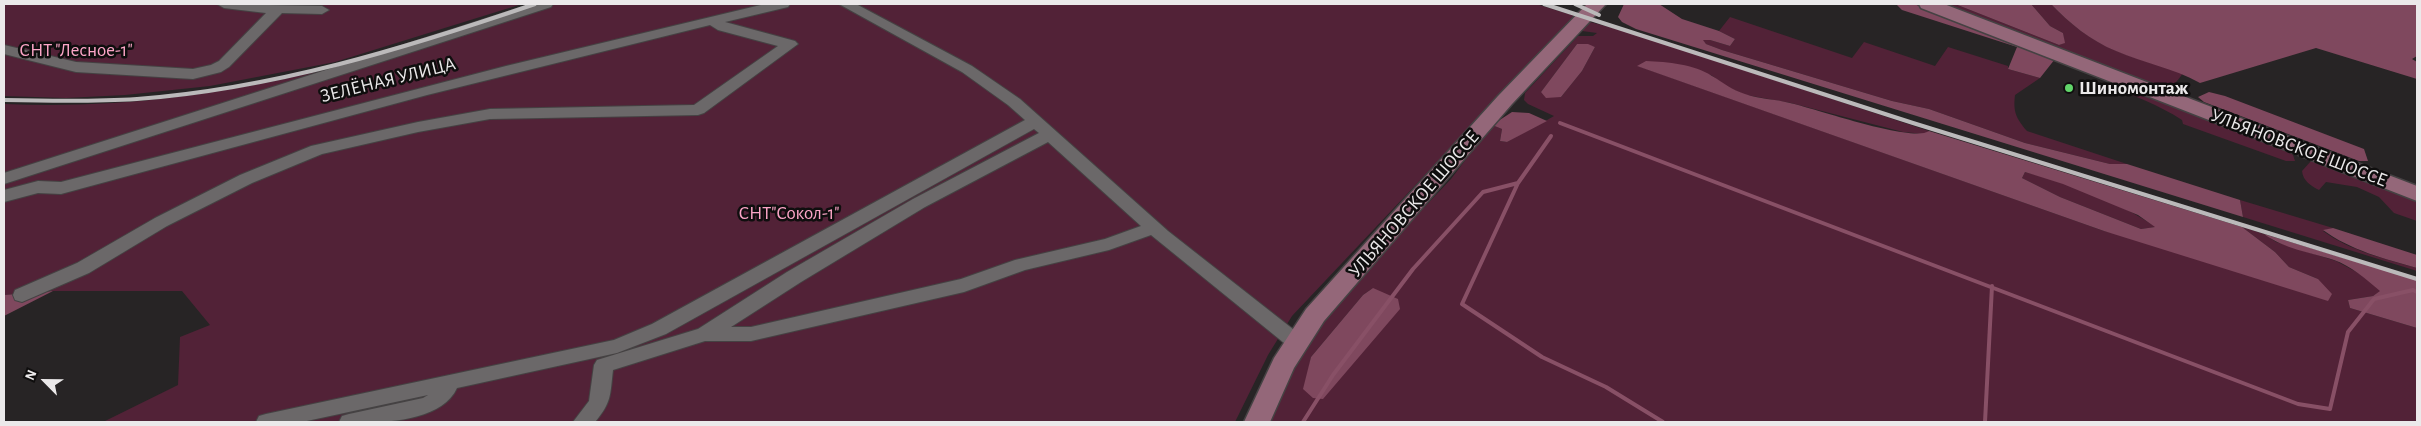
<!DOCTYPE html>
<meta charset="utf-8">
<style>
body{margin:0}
#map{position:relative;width:2421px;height:426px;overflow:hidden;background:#272425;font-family:"Alegreya Sans",sans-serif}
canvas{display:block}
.frame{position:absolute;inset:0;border:5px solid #ebe9ea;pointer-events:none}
.north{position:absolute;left:20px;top:356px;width:50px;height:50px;-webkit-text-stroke:4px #0f0e0e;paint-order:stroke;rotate:293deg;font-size:14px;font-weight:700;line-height:20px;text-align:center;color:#ebe9ea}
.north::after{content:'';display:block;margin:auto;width:18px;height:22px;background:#ebe9ea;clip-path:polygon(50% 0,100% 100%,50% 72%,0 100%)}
</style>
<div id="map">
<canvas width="2421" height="426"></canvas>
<div class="frame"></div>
<div class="north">N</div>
</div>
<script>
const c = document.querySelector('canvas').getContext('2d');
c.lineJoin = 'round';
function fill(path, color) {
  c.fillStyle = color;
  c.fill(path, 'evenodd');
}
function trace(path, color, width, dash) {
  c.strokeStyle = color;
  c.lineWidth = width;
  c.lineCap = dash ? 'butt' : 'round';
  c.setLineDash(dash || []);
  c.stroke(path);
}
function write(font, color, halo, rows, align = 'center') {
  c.font = font + ' "Alegreya Sans",sans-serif';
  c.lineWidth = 5;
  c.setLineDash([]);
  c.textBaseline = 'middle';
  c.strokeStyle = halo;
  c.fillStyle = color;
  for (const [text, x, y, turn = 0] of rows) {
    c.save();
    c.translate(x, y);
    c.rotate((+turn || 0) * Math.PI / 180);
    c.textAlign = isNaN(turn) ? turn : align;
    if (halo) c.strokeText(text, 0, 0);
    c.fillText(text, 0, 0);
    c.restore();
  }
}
fill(new Path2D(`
 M4,4H522L335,62L210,86L125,95L66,98L4,96Z
 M542,4H1536L1575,16L1292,316L1268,355L1235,422H103L178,385L180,337L210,325L182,291H53L4,295V104C187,113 371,66 542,4Z
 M1941,4H1955L2059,45L2064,43L2063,33L2050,26L2031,4H2051C2069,23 2091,41 2117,51C2138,60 2161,65 2183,73C2173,87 2171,90 2154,85Z
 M1730,17L1852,58L1864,42L1935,66L1948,47L2008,66V69L2040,78L2015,95C2013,112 2016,118 2027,131L2127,164H2110L2025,143L1929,109L1892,101L1722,50L1706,44L1702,40H1710L1730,46L1735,39L1719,31Z
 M1590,22L1632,33L1929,131L1925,134L1903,132L1791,103L1746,95L1729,88L1711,75L1638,66L2104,231L2318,279L2289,267L2275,252L2242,227L2264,234L2276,242L2336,261L2364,276L2381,291L2373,296L2348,300L2350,308L2417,328V422H1266L1293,362L1346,290L1451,179L1492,125L1502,129L1500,141L1507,142C1522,132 1538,126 1554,116L1528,104L1524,100L1525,93L1578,36H1593L1597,33L1582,31ZM1577,44L1595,47L1582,71L1561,97L1541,92ZM1373,288L1308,373L1311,357L1363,295Z
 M2112,81L2283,148L2293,155L2295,161H2286L2183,124L2182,120C2159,105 2133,95 2107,86Z
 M2311,161L2417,200V221L2394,213L2379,197L2357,187L2326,182L2319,190C2311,186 2303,181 2302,171Z
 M2025,172C2068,183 2119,202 2156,227L2141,229L2060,197L2022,178Z
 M2240,200L2333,228L2323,231C2350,251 2386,259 2417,268V271L2243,217Z`), '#522237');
fill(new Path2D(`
 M1624,4H1659L1682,19L1719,31L1735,39L1730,46L1710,40H1703L1706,44L1722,50L1892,101L1929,109L2025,143L2110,164H2127L2240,200L2243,217L1636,29L1622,22L1618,17Z
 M1896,4H1914L2055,59L2040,78L2008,69L2017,47L1902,10Z
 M1955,4H2031L2050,26L2063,33L2065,43L2059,45Z
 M2051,4H2417V56L2412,59L2417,62V79L2316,48L2200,83C2173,68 2144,63 2116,51C2091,41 2069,23 2051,4Z
 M1577,44H1588L1595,47L1582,71L1561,97L1546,98L1541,92Z
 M1646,61C1668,62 1694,64 1712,76C1724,83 1732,90 1745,94C1759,99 1775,99 1790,103C1814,108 1912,143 1929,131L2242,227L2275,252L2289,267L2318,279L2332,294L2328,301L2104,231L1637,66ZM2025,172L2063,184L2138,215L2155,227L2141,229L2060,197L2022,178Z
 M2209,92L2225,96L2364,149L2368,161H2359L2204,102L2198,97Z
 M1512,112L1529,113L1547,121L1507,142L1500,141L1502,129L1492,125Z
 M2333,228L2417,255V268C2385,259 2350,250 2323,230Z
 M2264,234L2417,280V328L2350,308L2348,300L2373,296L2380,291C2366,279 2351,266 2334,260C2310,252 2284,249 2264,234Z
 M1373,288L1398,299L1400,309L1323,399L1313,398L1303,389L1311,357L1363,295Z
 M53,291L4,316V295Z`), '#7f485e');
trace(new Path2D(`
 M1560,123L2298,404L2330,409L2348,332L2374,299L2413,290L2417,292
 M1551,136L1518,183L1462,304L1542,357L1606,387L1663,422
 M1303,422L1333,375L1413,269L1483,192L1518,183
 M1985,422L1992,286`), '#885066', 4);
const minor = new Path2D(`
 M217,4L322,6L329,10L322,14L282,13L229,67L221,72L193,79L76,72L4,54V45L76,62L193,69L211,65L219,61L266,13L224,8Z
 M532,4H553L551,7L4,184V173Z
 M765,4H790L788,7L725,22L795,41L798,44L704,113L698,115L490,119L418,132L322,154L252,183L167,226L89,273L22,302L15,300L13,295L15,290L77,263L155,218L240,175L311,146L418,122L490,109L694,105L778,46L718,30L710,25L427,95L61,194L38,193L4,202V190L38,181L61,182L506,66Z
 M839,4H856L972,66L1020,99L1168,231L1303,337L1306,342L1303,347L1296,349L1289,347L1151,235L1109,250L1025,270L964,292L751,341H705L613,370C610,395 612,402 595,422H573L589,401L594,365L597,360L698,329L787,272L913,199L1039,133L1034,129L666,334L617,353L457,388C441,424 372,424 339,422L342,416L349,414L423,398L428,395L302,422H256L259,416L266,414L614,340L652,324L1025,120L1008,105L962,72ZM1048,142L1141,226L1105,239L1015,260L961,279L751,327H731L801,282L925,207Z`);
const major = new Path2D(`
 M1587,4H1606L1512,104L1324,321L1294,368L1270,422H1244L1274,358L1306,309L1498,96Z
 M1919,4H1944L2417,186V201L1921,8Z`);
trace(minor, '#454243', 2);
trace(major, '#454243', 3);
fill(minor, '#6b6869');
fill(major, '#946779');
trace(new Path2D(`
 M1544,4L1913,123L2417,279
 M1575,4L1599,15
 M4,100C48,101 92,102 137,99C273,89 406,48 535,4`), '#bbb9ba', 4);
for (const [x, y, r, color] of [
 [2069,88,5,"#61d56a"]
]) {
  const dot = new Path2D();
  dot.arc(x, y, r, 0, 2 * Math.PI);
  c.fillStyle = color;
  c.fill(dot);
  trace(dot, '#0f0e0e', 2);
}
write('19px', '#fca5c7', '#0f0e0e', [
 ["СНТ \"Лесное-1\"",76,50],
 ["СНТ\"Сокол-1\"",789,213]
]);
write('19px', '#ebe9ea', '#0f0e0e', [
 ["ЗЕЛЁНАЯ УЛИЦА",388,80,-14],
 ["УЛЬЯНОВСКОЕ ШОССЕ",2299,148,21],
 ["УЛЬЯНОВСКОЕ ШОССЕ",1414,204,-49]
]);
write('bold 19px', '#ebe9ea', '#0f0e0e', [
 ["Шиномонтаж",2079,88]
], 'left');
</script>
